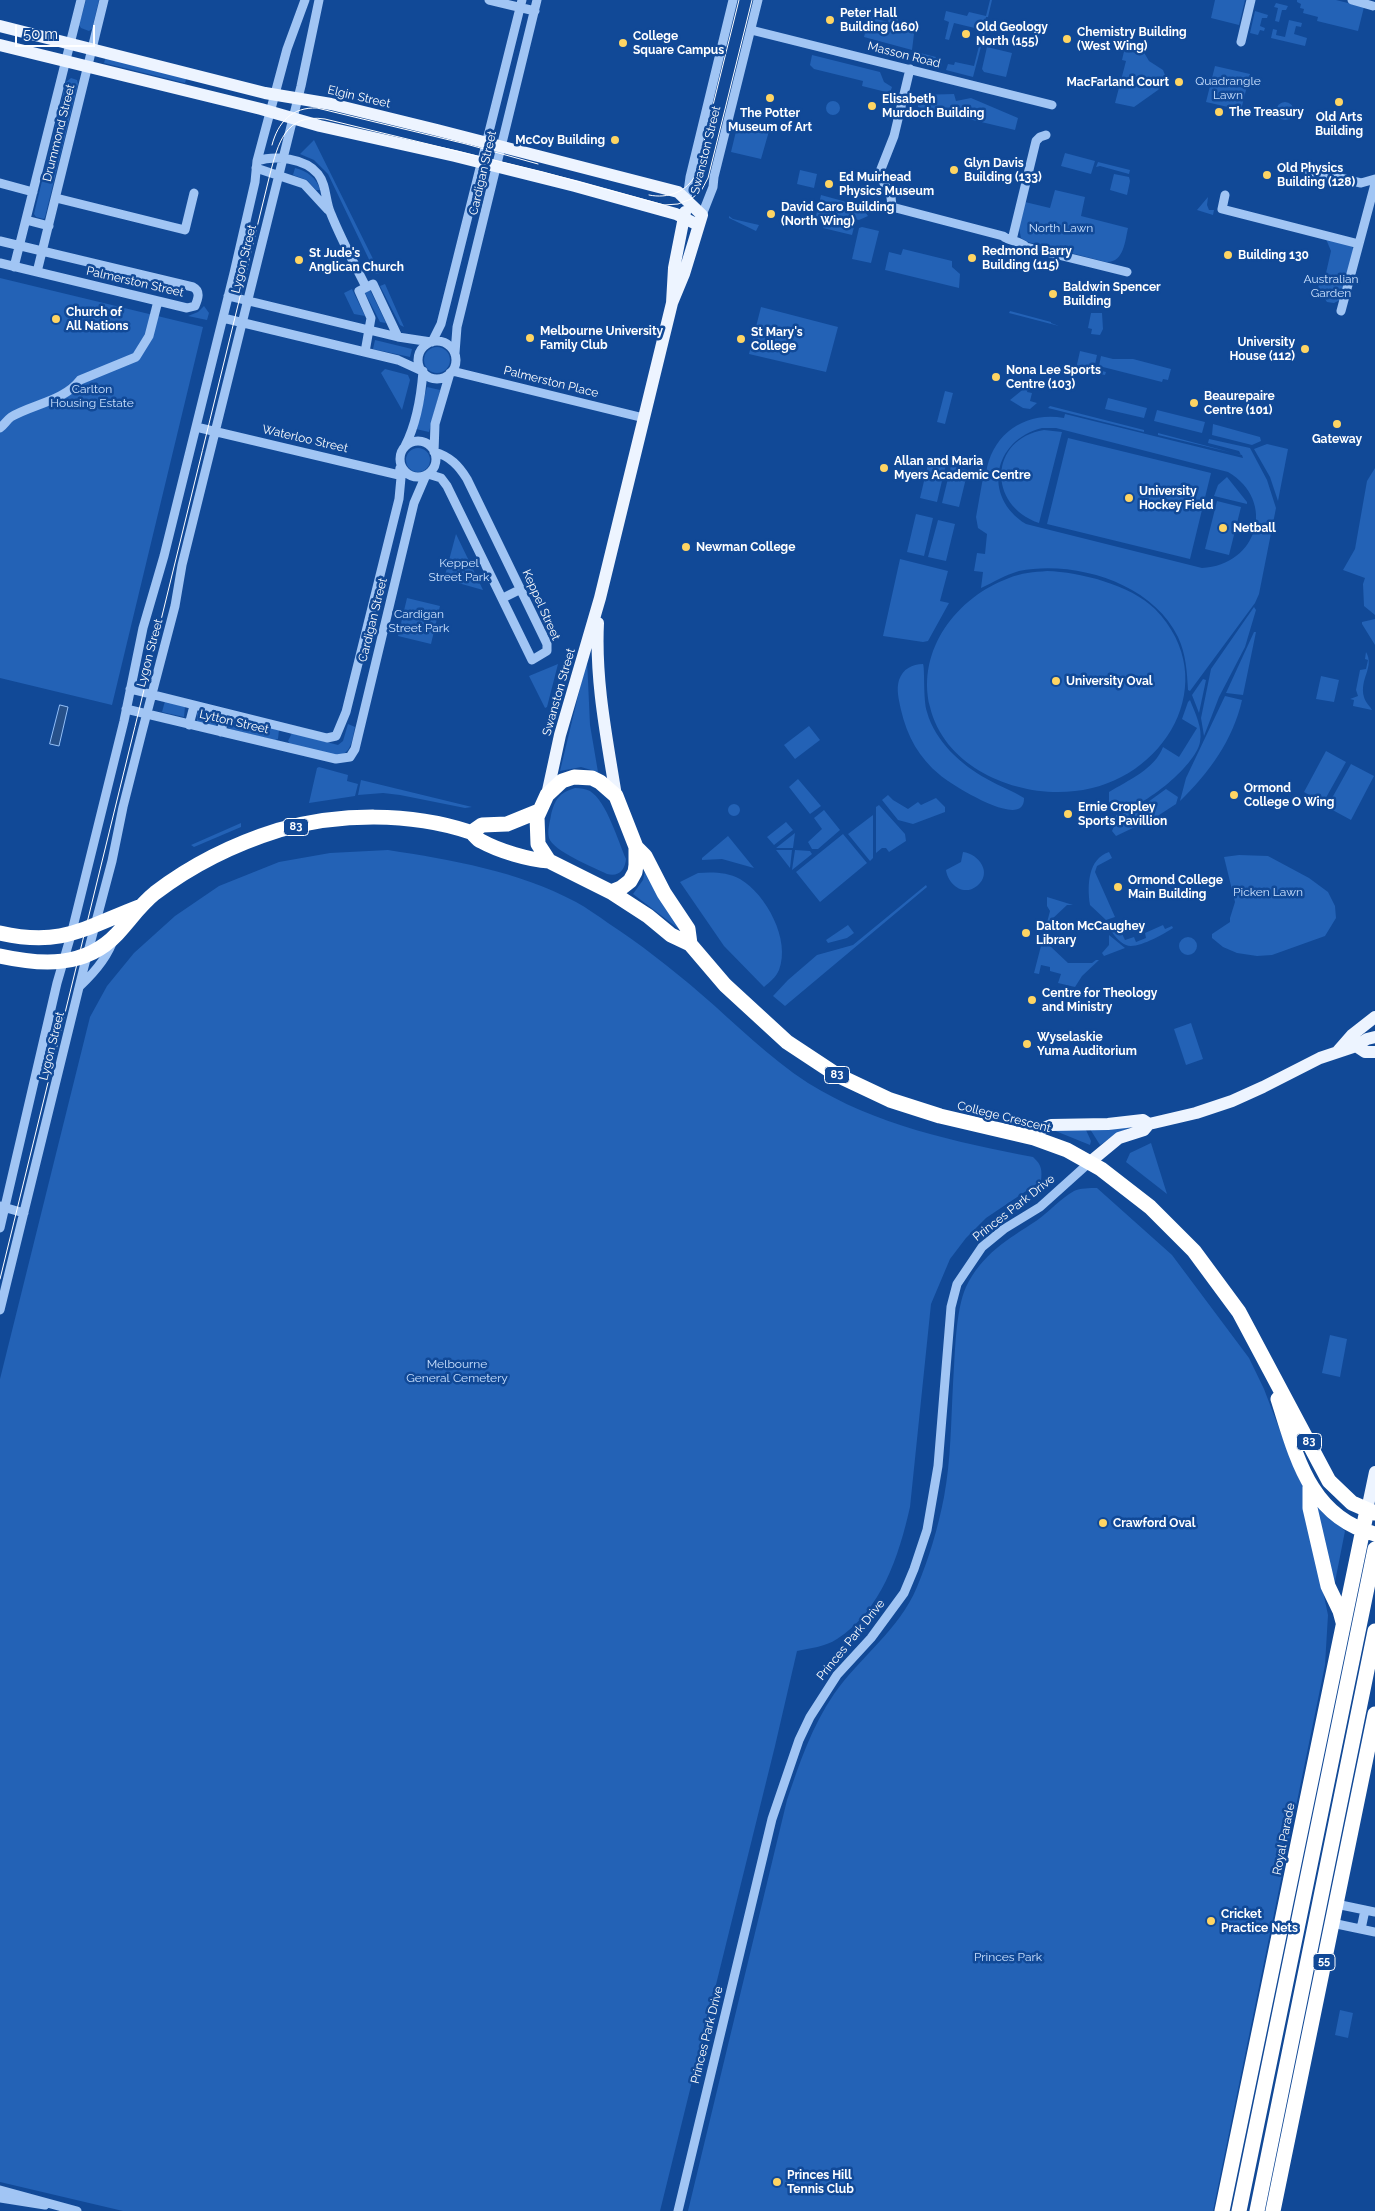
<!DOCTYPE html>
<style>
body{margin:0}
#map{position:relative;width:1375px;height:2211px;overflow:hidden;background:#114997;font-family:Raleway,sans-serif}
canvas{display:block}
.scale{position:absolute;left:15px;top:25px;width:80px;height:22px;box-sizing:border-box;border:2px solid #fff;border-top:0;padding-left:6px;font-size:15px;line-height:18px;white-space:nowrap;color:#fff;-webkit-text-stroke:4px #114997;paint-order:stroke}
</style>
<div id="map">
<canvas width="1375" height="2211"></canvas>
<div class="scale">50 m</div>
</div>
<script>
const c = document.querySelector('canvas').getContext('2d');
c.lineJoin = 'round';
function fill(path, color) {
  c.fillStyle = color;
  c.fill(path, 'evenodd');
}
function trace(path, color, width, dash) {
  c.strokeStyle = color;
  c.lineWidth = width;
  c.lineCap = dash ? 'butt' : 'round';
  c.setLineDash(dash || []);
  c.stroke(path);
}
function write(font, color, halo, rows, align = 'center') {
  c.font = font + ' Raleway,sans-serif';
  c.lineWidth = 5;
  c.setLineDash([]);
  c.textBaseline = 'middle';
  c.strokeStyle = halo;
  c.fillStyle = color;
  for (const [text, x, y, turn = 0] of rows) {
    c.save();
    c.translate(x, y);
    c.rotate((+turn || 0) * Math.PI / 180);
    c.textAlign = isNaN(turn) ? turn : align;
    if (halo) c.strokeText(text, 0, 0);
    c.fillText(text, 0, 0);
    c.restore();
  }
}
fill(new Path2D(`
 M86,0H99L92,29L89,31L81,28L79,25Z
 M990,0H992L988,17H986L985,23L987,24L973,77L946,70L948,64L954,65L955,62L974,66L983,30L954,23L949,40L945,39L949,22L944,20L946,11L967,16L969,12L986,16Z
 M1215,0H1245L1239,25L1211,18Z
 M1297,0H1336L1364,7L1358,31L1317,21L1318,17L1303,13L1304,9L1300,8L1301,4L1297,2Z
 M1276,3L1288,6L1286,10H1282L1279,22L1275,21L1278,8L1274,7Z
 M1255,11L1268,15L1267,18H1262L1260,26L1265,28L1264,31L1260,30L1258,35L1250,33Z
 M869,17L888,22L889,17L898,19L897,22L901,23V27H907L914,34L912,50L864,37Z
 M1289,20L1302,23L1301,27L1296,26L1294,34L1307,38L1305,46L1271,38L1273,29L1277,30L1276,35L1285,37Z
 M987,47L1012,53L1006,77L984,72L982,69Z
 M1125,47L1142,49L1149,61L1163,70L1167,80L1158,90L1134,107L1115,103L1126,61L1122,60Z
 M916,52L936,57L935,61L942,63L940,69L914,62Z
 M812,55L880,72L884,82L892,87L890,93L862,86L863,81L814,69L810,65Z
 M106,56L187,76L185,83L104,63Z
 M1215,66L1250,74L1241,110L1206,102Z
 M71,78L77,80L78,84L45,217L44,219L36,217L34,214L66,82Z
 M954,94L956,101L971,98L1018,118L1015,130L918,107L919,95Z
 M826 108a7 7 0 1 1 14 0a7 7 0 1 1-14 0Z
 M1276 111a9 9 0 1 1 18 0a9 9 0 1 1-18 0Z
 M738,123L769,131L761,159L731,152Z
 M314,140L380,273L376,274L328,174L314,160L300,154Z
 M1065,153L1095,161L1091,174L1061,166Z
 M1098,162L1130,170L1129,174L1100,166L1096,167Z
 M295,168C307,171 317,178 320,190H316L307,180L293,175Z
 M800,170L817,174L814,188L797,184Z
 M1114,174L1129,177L1130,181L1127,195L1110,190Z
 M1055,190L1085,197L1081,216L1128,228C1125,241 1124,263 1106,262L1028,242L1021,238L1019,228L1025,202L1050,208Z
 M821,195L861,206L868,216L859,220L836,215L832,218L852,224L854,227L852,235L823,228L825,219L816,216Z
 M1208,197L1207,205L1209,210H1214L1213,215L1197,210Z
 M729,216L733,219L759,225L756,231L729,218Z
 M862,227L879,231L871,263L852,259L859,228Z
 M1326,239L1351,245L1354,250L1340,300L1334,303L1327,302L1318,289L1320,278L1326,273L1331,251Z
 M903,249L952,261V267L960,274L959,288L885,270L889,252L901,255Z
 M0,278L203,327L112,705L0,678Z
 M385,284L404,327L400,325L380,286Z
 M352,289L365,316L354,314L344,293Z
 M370,290L386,323L380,322L365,293Z
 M204,306L209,313L207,320L188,316L198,312Z
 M761,307L838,327L826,372L749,354Z
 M1010,311L1051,322V323L1059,326L1009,313Z
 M1091,313H1102L1103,329L1100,335L1091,334L1092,329L1088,328Z
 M375,340L412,349L410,357L373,349Z
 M424 360a13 13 0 1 1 26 0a13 13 0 1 1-26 0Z
 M1080,351L1097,355L1094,369L1106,372L1105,375L1076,369Z
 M1101,356L1113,359H1133L1171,369L1168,380L1163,379L1162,382L1099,366Z
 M385,369L408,375L410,380L402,410L381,373Z
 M427,387L440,390L429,432L416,429Z
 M1026,387L1028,388L1027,392L1032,393L1030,401L1037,403L1030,409L1023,408L1010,400Z
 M945,391L953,393L945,424L937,422Z
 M1108,398L1147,408L1144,418L1105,409Z
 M1050,406L1144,430V432L1048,408Z
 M1157,410L1205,422L1202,433L1154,421Z
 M1065,414L1243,458L1242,455L1158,435V433L1241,455L1239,451L1208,443L1209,439L1250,448L1267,480L1276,508L1259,594L1255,603L1190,691L1188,690C1187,672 1186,654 1178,637C1152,583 1075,560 1019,571C1005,575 994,582 981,588L983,572L974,571L977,553L985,554L987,534L978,528L976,517L984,472L986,473C992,434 1025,411 1064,418ZM1042,428H1056L1228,472C1277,501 1258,565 1202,568L1026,524C982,497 993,440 1042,428Z
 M1213,424L1260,437L1261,441L1252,445L1212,435Z
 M1044,430L1062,432L1039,523C987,505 989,439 1044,430Z
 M1068,438L1211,473L1190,559L1047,524Z
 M1267,444L1288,449L1278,501L1270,477L1254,449Z
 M406 460a12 12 0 1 1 24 0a12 12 0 1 1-24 0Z
 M929,460L946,464L937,502L920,498Z
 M951,466L968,470L959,507L942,503Z
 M1375,468V615L1364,606L1363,584L1365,578L1343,570L1355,549L1367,481Z
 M1227,477L1247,502V504L1214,496L1218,485Z
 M1217,501L1241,507L1229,555L1205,549Z
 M916,514L933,518L924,556L907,552Z
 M938,520L955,524L946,561L928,557Z
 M456,534L483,590L444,579Z
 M900,559L948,571L940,601L949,603L928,641L923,642L883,636Z
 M1047,571C1080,572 1131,585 1155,609C1225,681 1164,782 1075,791C1018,798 945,769 930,707C916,650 957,597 1009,578C1021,573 1034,572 1047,571Z
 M407,598L440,606L431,644L398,636Z
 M1254,607L1256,610L1245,647L1219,697L1204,736L1201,718L1211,669Z
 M1375,619V645L1362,624V622Z
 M1254,632H1256L1243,695L1226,693Z
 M1366,652C1375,667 1359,679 1364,697C1365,702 1370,706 1372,710L1353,706L1354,700L1350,699L1358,696L1356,690L1360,670L1366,669L1368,660L1365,659Z
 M587,659L590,725L598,772L581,767L560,771Z
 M558,664L547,707L545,708L529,676Z
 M923,664C925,668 923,700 927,712C935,741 961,765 987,779C999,786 1013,791 1024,798C1025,832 949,783 940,775C919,758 907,736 901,710C899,700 896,690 899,680C903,669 912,664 923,664Z
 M1321,676L1339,680L1334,702L1316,699Z
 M1203,679L1206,680L1199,713L1192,695Z
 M1225,696L1242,700C1233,740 1209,773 1180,801L1186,778Z
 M1190,700C1195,713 1203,728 1200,742C1196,766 1138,813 1113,812L1109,807V792C1127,781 1155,769 1163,747L1179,757L1197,728L1182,719L1188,702Z
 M165,701L185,707L184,717L162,712Z
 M200,711L217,716L216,726L197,722V713Z
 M232,718L279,730L278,739L275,740L230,729L228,727Z
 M348,724L355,727C352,739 352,752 339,756L290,744L288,741L292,733L338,745L343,741Z
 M809,726L820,740L795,759L784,745Z
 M1326,751L1346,762L1323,803L1304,792Z
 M1351,764L1374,776L1351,820L1327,807Z
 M319,767L348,775L347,781L358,784L355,796L309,803L317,768Z
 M798,779L821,806L810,814L789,787Z
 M361,780L472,807L465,808L400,795L383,793L358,795Z
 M575,788C580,788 586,789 590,791C607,802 618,841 626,859C625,870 619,877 607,874C593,867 553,851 549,838C547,830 550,822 551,815C555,799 559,793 575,788Z
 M1166,789L1178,797L1176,804L1156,817L1116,836L1112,831L1116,822V815L1137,810Z
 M888,795L893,800L908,809L918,802L921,805L936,798L945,807V812L913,824L898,820L882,800Z
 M728 810a6 6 0 1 1 12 0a6 6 0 1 1-12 0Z
 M879,805L905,834L906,841L889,852L886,848H882L876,853V807Z
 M824,810L840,830L818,849H812L808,842L822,829L814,818Z
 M873,815V858L870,861L848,834Z
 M786,822L793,830L774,845L767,837Z
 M241,823V827L194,847L191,845Z
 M795,833L793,848H776Z
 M843,834L867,863L820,902L796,872Z
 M728,836L754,868L722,859L702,860V858Z
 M388,850C452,860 518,871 576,902C587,908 598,916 608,923C640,944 671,968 701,994C736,1024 768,1057 808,1083C875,1125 956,1142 1033,1157C1042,1165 1042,1170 1041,1181L986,1218L966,1238L950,1259L931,1304L910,1507C899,1556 881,1611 837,1639C825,1647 810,1648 797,1651L775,1746L660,2211H123L0,2182V1379L90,1017L107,986L134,953L175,916L219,886L279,862L330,853Z
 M776,850H792L790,868Z
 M795,850L810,851L812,854L792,870Z
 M963,852C979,854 993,873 977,886C963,897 948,884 946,870L961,862Z
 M1109,852L1112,858L1097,866L1095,872L1115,917L1106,920L1090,905C1087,885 1088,859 1109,852Z
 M1239,855L1268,856L1309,878L1328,892L1335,906L1336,918L1325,936L1272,955L1257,956L1237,953L1223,947L1212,938V934L1230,922V918L1235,902L1224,857Z
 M645,871L679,929L633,894L643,880Z
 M698,873C712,872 727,872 740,879C766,894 791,940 779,970C776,977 770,982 764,987L724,946L680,882Z
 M926,885L927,887L785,1006L773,996L788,980L817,955L853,945Z
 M1047,897L1073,905H1067L1050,921V946L1068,963H1092L1096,960H1099L1082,976L1075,987L1058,983L1061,974L1050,971V967L1041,965L1039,974L1034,973L1050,911L1047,906Z
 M1116,921L1125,940L1134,937L1136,942L1146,938L1145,933L1163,925L1165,929L1172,926L1173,928C1164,934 1136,950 1126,945C1119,942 1113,934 1109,928L1108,924Z
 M848,925L854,933L847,938L828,943L826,940Z
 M1109,935L1125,948L1104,956L1102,953L1109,945Z
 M1179 946a9 9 0 1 1 18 0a9 9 0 1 1-18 0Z
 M1191,1023L1203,1059L1186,1065L1174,1029Z
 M1133,1126L1118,1133L1100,1145L1090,1129Z
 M1053,1130H1086L1091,1141L1090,1145Z
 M1151,1143L1167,1194L1126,1162L1130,1153Z
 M1097,1188L1172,1255L1249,1358L1264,1389L1295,1470L1306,1491V1511L1328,1615L1325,1665L1213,2211H688L787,1800C799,1764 812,1726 834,1694C860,1657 899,1630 917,1587C929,1558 938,1528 944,1497C951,1460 951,1421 953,1384C955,1358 955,1311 966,1287C982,1254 1007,1240 1036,1221C1049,1212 1061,1198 1074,1191C1080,1188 1090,1188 1097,1188Z
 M1330,1335L1347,1339L1340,1377L1322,1373Z
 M1316,1504L1345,1531L1334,1587Z
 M1340,2010L1353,2013L1348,2038L1335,2035Z`), '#2362b6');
const water = new Path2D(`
 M60,705L68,707L59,746L50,744Z`);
fill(water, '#27518a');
trace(water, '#93bff7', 1);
trace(new Path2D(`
 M489,0L535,11
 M1352,0L1373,6
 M751,30L1052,105
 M1241,42L1251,0
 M910,69L894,136L881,169L883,181L891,197L892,207L1003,236C1010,242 1019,240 1026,247L1127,272
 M257,161C275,155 305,158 318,174C327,185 325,202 331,214C341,239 354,263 366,287
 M256,168L304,184L328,210
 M1306,170L1361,183L1375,179
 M0,183L33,192
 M1225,195L1222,209L1359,244
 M56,198L185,230L194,193
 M687,199L690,177L733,0
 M702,215L713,187L714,177L758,0
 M26,220L49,226
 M1012,240L1036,141L1040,137L1046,135
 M0,241L193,287C201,291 198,299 195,306L187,308L0,263
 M14,267L81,0
 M37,272L104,0
 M228,296L398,337L431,342
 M1341,311L1375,184
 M223,318L398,360L422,371
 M418 360a19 19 0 1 1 38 0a19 19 0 1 1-38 0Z
 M432,342L441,324L522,0
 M365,352L371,318L359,291L373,284L398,337
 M455,353L457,327L537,0
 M452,371L644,418
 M196,427L399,475L400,468
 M0,428C4,425 7,420 11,417C33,404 64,401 80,380L136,357L149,336L158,301
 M400 459a18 18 0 1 1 36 0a18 18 0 1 1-36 0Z
 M405,446C417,423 421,397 423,371
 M434,452L435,424L450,373
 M428,474L441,478L447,486L532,660L547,651V644L467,479C459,466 450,456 434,452
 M503,598L521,589
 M130,689L327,738L336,736L346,712L399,499L402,467
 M126,709L336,759L350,757L355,749L414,503L426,475
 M189,725L194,706
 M221,732L225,714
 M80,986C95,972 108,957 114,938
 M0,1206L24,1213
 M0,1228L57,983L71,935L124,721L143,628L164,556L234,273L255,182L257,161L287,49L305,0
 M0,1310L84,967L112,861L123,807L142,732L175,606L182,565L301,86L319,0
 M1336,1904L1375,1912
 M1332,1923L1375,1932
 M1361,1929L1365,1910
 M0,2190L77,2211
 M0,2198L45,2205
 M678,2211L772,1819L799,1740L810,1717L837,1675L871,1638L904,1593L914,1569L927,1530L938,1466L951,1307L957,1284L982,1247L1004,1229L1040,1207L1090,1162`), '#a1c5f4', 9);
trace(new Path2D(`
 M0,26L265,93L331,104L437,130L678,192L702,215L684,274L672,303
 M0,45L261,109L320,126L455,156L575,186L676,214L698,225
 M598,623C595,681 607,739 616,796
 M547,795L560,735L600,598L672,303L674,268L685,212
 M1356,1046L1365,1052H1375
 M1338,1051L1352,1035L1375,1017
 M1024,1136L1051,1125L1108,1124L1143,1120L1149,1124
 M1090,1162L1119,1138L1144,1130L1149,1124L1196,1113L1232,1101L1263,1087L1320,1058L1356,1046L1367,1039L1375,1037
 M1367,1510L1375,1472`), '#edf4ff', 12);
trace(new Path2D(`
 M472,832L482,825L507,824L539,811
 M636,847L645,856L664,893L688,929L690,944
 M611,892L621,888L630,881L635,872L636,865V847L616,796L600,782L592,778L574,777L562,781L547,795L537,817L538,844L549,861L611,892L648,916L671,935L690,944L725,985L787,1042L837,1075L890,1100L940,1116L1034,1138L1067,1150L1101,1169L1150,1207L1194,1251L1239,1312L1329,1481L1352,1503L1375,1513
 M0,933C62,947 84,928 139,907
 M0,956C41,965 85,968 117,934C130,920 140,905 155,893C193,864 234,844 279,830C339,813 410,812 470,832C474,833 476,839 481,841C499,851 529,860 549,861
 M1278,1399C1296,1455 1309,1517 1375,1534
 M1310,1487V1508L1328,1586L1340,1611L1343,1622
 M1222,2211L1367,1510
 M1239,2211L1375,1549
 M1257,2211L1375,1631
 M1273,2211L1375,1714`), '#fff', 15);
trace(new Path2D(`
 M272,145C278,122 292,107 317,108L466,144L538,164
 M649,195C668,199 687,192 696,174L739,0
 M0,1279L270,174C278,144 285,113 325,119L543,172L664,205L678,204L691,199L701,191L708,178L752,0
 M1245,2211L1375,1576`), '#fff', 1);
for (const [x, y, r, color] of [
 [830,20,5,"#ffd563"],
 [966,34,5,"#ffd563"],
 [1067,39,5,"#ffd563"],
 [623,43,5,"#ffd563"],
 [1179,82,5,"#ffd563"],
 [770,98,5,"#ffd563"],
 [1339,102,5,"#ffd563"],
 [872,106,5,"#ffd563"],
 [1219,112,5,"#ffd563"],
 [615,140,5,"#ffd563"],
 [954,170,5,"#ffd563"],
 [1267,175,5,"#ffd563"],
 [829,184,5,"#ffd563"],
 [771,214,5,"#ffd563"],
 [1228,255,5,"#ffd563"],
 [972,258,5,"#ffd563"],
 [299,260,5,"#ffd563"],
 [1053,294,5,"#ffd563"],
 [56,319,5,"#ffd563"],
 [530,338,5,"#ffd563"],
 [741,339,5,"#ffd563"],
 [1305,349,5,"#ffd563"],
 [996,377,5,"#ffd563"],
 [1194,403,5,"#ffd563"],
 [1337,424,5,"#ffd563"],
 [884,468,5,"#ffd563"],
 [1129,498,5,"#ffd563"],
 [1223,528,5,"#ffd563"],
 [686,547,5,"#ffd563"],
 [1056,681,5,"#ffd563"],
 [1234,795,5,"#ffd563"],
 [1068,814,5,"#ffd563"],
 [1118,887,5,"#ffd563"],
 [1026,933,5,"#ffd563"],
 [1032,1000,5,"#ffd563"],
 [1027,1044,5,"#ffd563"],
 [1103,1523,5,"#ffd563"],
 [1211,1921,5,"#ffd563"],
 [777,2182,5,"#ffd563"]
]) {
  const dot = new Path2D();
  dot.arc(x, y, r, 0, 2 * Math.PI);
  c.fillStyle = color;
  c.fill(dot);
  trace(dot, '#114997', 2);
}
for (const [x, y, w] of [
 [296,827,25],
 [837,1075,25],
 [1309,1442,25],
 [1324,1962,22]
]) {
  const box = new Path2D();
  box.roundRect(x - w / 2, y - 8.5, w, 17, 4);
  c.fillStyle = '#114997';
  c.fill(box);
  trace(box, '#fff', 1);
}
write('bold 11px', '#fff', null, [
 ["83",296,827],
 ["83",837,1075],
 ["83",1309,1442],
 ["55",1324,1962]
]);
write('bold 12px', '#fff', '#114997', [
 ["Peter Hall",840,13],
 ["Building (160)",840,27],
 ["Old Geology",976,27],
 ["North (155)",976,41],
 ["Chemistry Building",1077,32],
 ["(West Wing)",1077,46],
 ["College",633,36],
 ["Square Campus",633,50],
 ["MacFarland Court",1169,82,"right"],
 ["Elisabeth",882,99],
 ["Murdoch Building",882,113],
 ["The Treasury",1229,112],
 ["The Potter",770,113,"center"],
 ["Museum of Art",770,127,"center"],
 ["Old Arts",1339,117,"center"],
 ["Building",1339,131,"center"],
 ["McCoy Building",605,140,"right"],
 ["Glyn Davis",964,163],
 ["Building (133)",964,177],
 ["Old Physics",1277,168],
 ["Building (128)",1277,182],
 ["Ed Muirhead",839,177],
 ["Physics Museum",839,191],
 ["David Caro Building",781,207],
 ["(North Wing)",781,221],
 ["Redmond Barry",982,251],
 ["Building (115)",982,265],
 ["St Jude's",309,253],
 ["Anglican Church",309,267],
 ["Building 130",1238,255],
 ["Baldwin Spencer",1063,287],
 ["Building",1063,301],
 ["Church of",66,312],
 ["All Nations",66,326],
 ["Melbourne University",540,331],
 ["Family Club",540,345],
 ["St Mary's",751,332],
 ["College",751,346],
 ["University",1295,342,"right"],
 ["House (112)",1295,356,"right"],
 ["Nona Lee Sports",1006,370],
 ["Centre (103)",1006,384],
 ["Beaurepaire",1204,396],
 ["Centre (101)",1204,410],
 ["Gateway",1337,439,"center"],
 ["Allan and Maria",894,461],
 ["Myers Academic Centre",894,475],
 ["University",1139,491],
 ["Hockey Field",1139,505],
 ["Netball",1233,528],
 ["Newman College",696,547],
 ["University Oval",1066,681],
 ["Ormond",1244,788],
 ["College O Wing",1244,802],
 ["Ernie Cropley",1078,807],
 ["Sports Pavillion",1078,821],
 ["Ormond College",1128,880],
 ["Main Building",1128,894],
 ["Dalton McCaughey",1036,926],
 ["Library",1036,940],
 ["Centre for Theology",1042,993],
 ["and Ministry",1042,1007],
 ["Wyselaskie",1037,1037],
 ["Yuma Auditorium",1037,1051],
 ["Crawford Oval",1113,1523],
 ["Cricket",1221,1914],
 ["Practice Nets",1221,1928],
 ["Princes Hill",787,2175],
 ["Tennis Club",787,2189]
], 'left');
write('12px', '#fff', '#114997', [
 ["Masson Road",904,55,14],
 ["Elgin Street",359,97,13],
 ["Drummond Street",59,133,-76],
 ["Swanston Street",706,150,-76],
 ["Cardigan Street",483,173,-77],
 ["Lygon Street",244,259,-76],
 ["Palmerston Street",135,282,13],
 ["Palmerston Place",551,382,14],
 ["Waterloo Street",305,439,13],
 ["Keppel Street",541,605,66],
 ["Cardigan Street",373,620,-76],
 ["Lygon Street",150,653,-75],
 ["Swanston Street",559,692,-74],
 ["Lytton Street",234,722,13],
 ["Lygon Street",52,1046,-76],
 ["College Crescent",1004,1117,14],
 ["Princes Park Drive",1014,1208,-38],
 ["Princes Park Drive",851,1640,-51],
 ["Royal Parade",1284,1839,-79],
 ["Princes Park Drive",707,2035,-76]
]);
write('12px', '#c9e0fe', '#114997', [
 ["Quadrangle",1228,81],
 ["Lawn",1228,95],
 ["North Lawn",1061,228],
 ["Australian",1331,279],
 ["Garden",1331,293],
 ["Carlton",92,389],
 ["Housing Estate",92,403],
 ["Keppel",459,563],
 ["Street Park",459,577],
 ["Cardigan",419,614],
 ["Street Park",419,628],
 ["Picken Lawn",1268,892],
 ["Melbourne",457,1364],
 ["General Cemetery",457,1378],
 ["Princes Park",1008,1957]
]);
</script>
